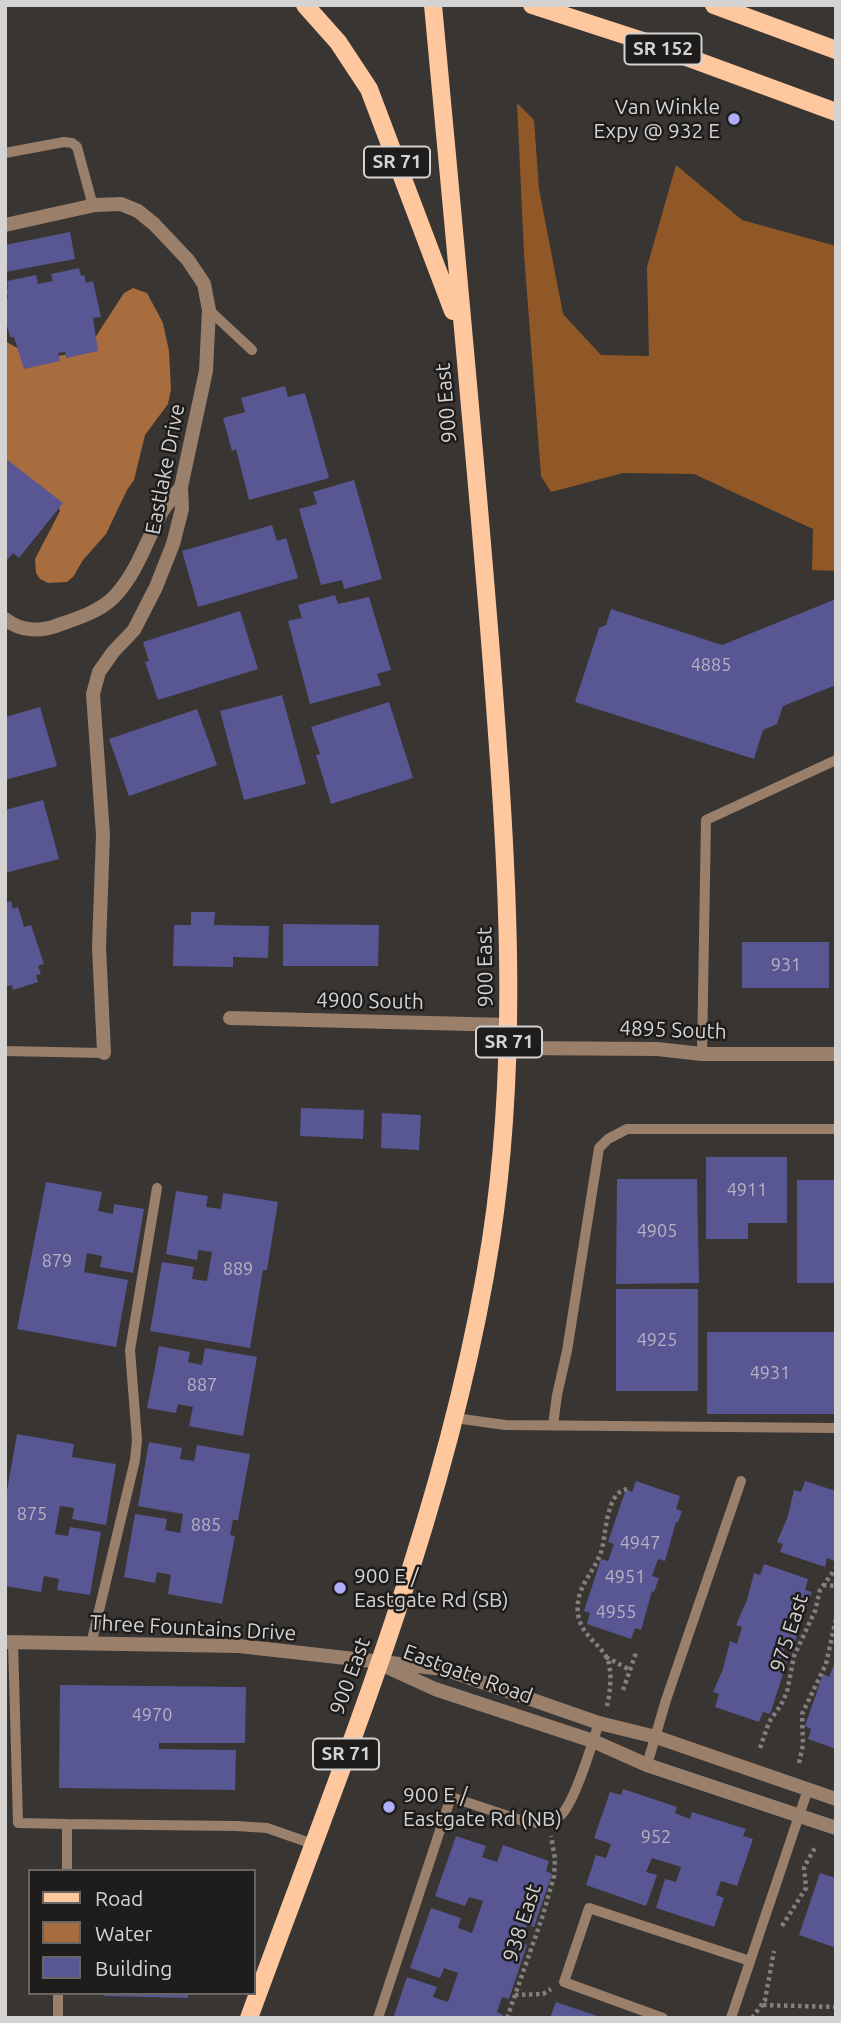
<!DOCTYPE html>
<style>
body{margin:0}
#map{position:relative;width:841px;height:2023px;overflow:hidden;background:#383532;font-family:Ubuntu,sans-serif}
canvas{display:block}
.frame{position:absolute;inset:0;border:7px solid #d5d3d1;pointer-events:none}
.legend{position:absolute;left:28px;top:1869px;width:228px;height:126px;box-sizing:border-box;background:#1e1d1c;border:2px solid #676664;margin:0;padding:9px 12px;list-style:none;font-size:21px;color:#d5d3d1}
.legend li{display:flex;align-items:center;gap:14px;height:35px}
.legend b{width:35px;border:2px solid #676664}
</style>
<div id="map">
<canvas width="841" height="2023"></canvas>
<div class="frame"></div>
<ul class="legend">
<li><b style="height:9px;background:#ffc79e"></b>Road</li>
<li><b style="height:19px;background:#a86d3e"></b>Water</li>
<li><b style="height:19px;background:#595694"></b>Building</li>
</ul>
</div>
<script>
const c = document.querySelector('canvas').getContext('2d');
c.lineJoin = 'round';
function fill(path, color) {
  c.fillStyle = color;
  c.fill(path, 'evenodd');
}
function trace(path, color, width, dash) {
  c.strokeStyle = color;
  c.lineWidth = width;
  c.lineCap = dash ? 'butt' : 'round';
  c.setLineDash(dash || []);
  c.stroke(path);
}
function write(font, color, halo, rows, align = 'center') {
  c.font = font + ' Ubuntu,sans-serif';
  c.lineWidth = 5;
  c.setLineDash([]);
  c.textBaseline = 'middle';
  c.strokeStyle = halo;
  c.fillStyle = color;
  for (const [text, x, y, turn = 0] of rows) {
    c.save();
    c.translate(x, y);
    c.rotate((+turn || 0) * Math.PI / 180);
    c.textAlign = isNaN(turn) ? turn : align;
    if (halo) c.strokeText(text, 0, 0);
    c.fillText(text, 0, 0);
    c.restore();
  }
}
fill(new Path2D(`
 M517,103L534,120L539,189L563,314L601,355L649,356L647,267L676,165L742,220L836,246V571L812,570L813,529L694,474L623,473L551,492L541,476L524,254Z`), '#905727');
fill(new Path2D(`
 M133,288L147,293L163,323L169,351L171,389L168,404L145,435L134,480L127,490L106,534L83,560L73,577L67,582L48,583L40,579L36,573L35,559L60,511L59,508L5,475V341L28,354L50,357L71,354L89,347L124,293Z`), '#a86d3e');
fill(new Path2D(`
 M70,232L75,259L5,272V245Z
 M79,268L81,276L84,275L86,283L93,281L101,317L93,318L98,351L66,358L65,352L58,353L60,361L24,369L14,337H10L5,318V298H8L6,289H8L7,281L36,275L38,284L53,281L51,274Z
 M285,386L288,397L305,393L329,478L249,500L236,449L232,451L223,418L245,412L241,398Z
 M5,458L63,503L19,558L13,553L5,562Z
 M354,480L382,579L344,589L342,580L321,585L299,509L317,504L313,492Z
 M272,525L277,541L286,538L298,578L198,607L182,551Z
 M335,595L338,604L369,597L391,670L377,674L381,685L310,704L288,621L302,618L298,605Z
 M836,599V685L783,706L777,724L763,730L754,759L575,702L599,628L606,625L611,609L722,645Z
 M240,611L258,669L158,700L145,662L149,661L143,642Z
 M282,695L306,784L244,800L220,711Z
 M389,702L413,778L331,804L316,755L320,754L311,727Z
 M40,707L57,766L5,780V717Z
 M197,709L217,765L129,796L109,739Z
 M43,800L59,859L5,873V810Z
 M11,901L13,909L18,907L24,927L31,925L44,964L38,966L41,974L36,975L38,982L13,990L12,985L5,987V903Z
 M191,912H215L214,925L269,926L268,958L233,957V967L173,966L174,925H191Z
 M283,924L379,925L378,966H283Z
 M742,942H829V988H742Z
 M301,1108L364,1110L363,1139L300,1136Z
 M382,1113L421,1115L419,1150L381,1148Z
 M706,1157H787V1223H748V1239H706Z
 M617,1179H697L699,1283L616,1284Z
 M797,1180H836V1283H797Z
 M46,1182L102,1192L98,1211L113,1214L114,1204L144,1209L133,1273L100,1267L102,1256L87,1253L84,1272L128,1280L116,1347L17,1329Z
 M176,1191L208,1196L206,1207L221,1209L223,1193L278,1202L267,1270H263L250,1348L150,1331L162,1262L194,1267L192,1279L207,1281L212,1252L198,1250L197,1260L166,1254Z
 M616,1289H698V1391H616Z
 M707,1332H834V1414H707Z
 M159,1346L190,1352L188,1362L202,1365L205,1348L257,1357L243,1436L189,1426L193,1407L178,1404L176,1413L147,1408Z
 M17,1434L74,1444L72,1457L116,1464L106,1525L72,1519L74,1508L60,1506L55,1534L68,1536L70,1527L101,1532L90,1595L57,1590L59,1579L44,1576L41,1592L5,1586V1502Z
 M149,1442L182,1448L180,1459L194,1461L197,1445L250,1454L238,1520H233L230,1535L235,1536L222,1604L168,1594L171,1575L157,1572L155,1583L124,1577L135,1514L167,1519L165,1530L180,1533L183,1514L138,1506Z
 M636,1481L680,1496L676,1509L682,1511L678,1522H676L665,1561L658,1559L652,1576L659,1578L654,1592L652,1591L641,1630L635,1628L631,1639L587,1624L590,1613L584,1611L601,1559L608,1561L614,1544L608,1542L626,1489L632,1492Z
 M805,1481L836,1491V1556L834,1561L827,1558L825,1567L780,1552L783,1544L777,1542L788,1516L794,1490L801,1492Z
 M764,1564L808,1579L805,1590L812,1592L794,1644L787,1642L784,1651L781,1659L787,1662L770,1714L763,1712L759,1722L715,1707L719,1694L713,1692L723,1669L730,1641L737,1644L742,1627L736,1625L747,1600L754,1573L760,1575Z
 M836,1660V1749L808,1739L811,1729L805,1726L823,1674L829,1677Z
 M60,1685L246,1687L245,1743H159V1749L236,1750L235,1790L59,1788Z
 M623,1789L677,1807L675,1813L682,1816L690,1819L692,1812L746,1829L743,1836L753,1839L737,1886L721,1881L716,1895L724,1898L714,1927L656,1908L665,1879L676,1882L681,1867L652,1858L646,1872L657,1875L646,1906L586,1885L596,1855L606,1858L611,1844L594,1838L610,1792L621,1795Z
 M456,1836L486,1846L482,1857L497,1862L503,1845L549,1861L546,1871L552,1874L534,1927L527,1925L524,1933L521,1943L527,1945L509,1999L502,1997L497,2012L503,2015L502,2018H393L407,1977L437,1987L433,1997L448,2002L458,1973L444,1968L440,1978L410,1968L431,1908L461,1918L458,1928L472,1933L483,1901L469,1897L465,1906L435,1896Z
 M820,1873L836,1878V1948L799,1935Z
 M104,1993H188V1998L104,1996Z
 M556,2002L600,2017V2018H550Z`), '#595694');
trace(new Path2D(`
 M823,1585L836,1586
 M606,1657L630,1670
 M623,1690L636,1653
 M607,1706C610,1693 613,1671 607,1658C598,1642 581,1635 578,1614C575,1589 591,1576 600,1555C607,1539 604,1493 627,1489
 M760,1748L769,1722L781,1705L787,1692L794,1656L815,1611L820,1590L836,1568
 M799,1763L803,1745L802,1714L826,1664L836,1619
 M782,1926L806,1888L804,1867L816,1846
 M515,1995L543,1994L551,1989
 M763,2005L836,2007
 M507,2018L543,1915L554,1876L555,1859L551,1836
 M752,2018L765,2000L774,1951`), '#827f7d', 4.5, [3.5, 3.5]);
trace(new Path2D(`
 M5,153L64,142L72,143L77,147L93,206
 M209,310L252,350
 M5,1051L104,1053
 M702,1054L706,820L836,760
 M455,1418L505,1425L836,1428
 M553,1425L557,1395L567,1351L599,1148L608,1139L627,1129H836
 M13,1642L18,1823L67,1824
 M91,1644L135,1460L137,1440L130,1350L157,1188
 M647,1765L666,1700L741,1481
 M67,1871V1824L236,1826L267,1828L313,1844
 M58,2018V1993
 M378,2018L451,1797L523,1821C536,1824 550,1824 560,1816C575,1803 592,1743 599,1723
 M663,2018L564,1982L589,1908L750,1961
 M731,2018L808,1789`), '#9a7f6b', 10);
trace(new Path2D(`
 M5,225L95,205L121,204L138,211L154,224L188,260L204,284L209,310L206,371L181,487L182,509L173,544L156,587L134,630L113,652L99,672L93,694L103,835L99,947L104,1053
 M5,619C21,632 42,632 61,624C79,618 100,611 114,597C136,574 145,545 159,517C164,506 174,496 181,487
 M230,1018L509,1025
 M509,1048L657,1049L702,1054H836
 M5,1642L239,1646L444,1669L599,1723L656,1737L836,1799
 M389,1668L435,1689L593,1741L647,1765L836,1828`), '#9a7f6b', 14);
trace(new Path2D(`
 M305,5L338,42L369,89L453,311
 M532,5L643,41L836,112
 M714,5L836,50
 M249,2018C342,1763 449,1510 491,1240C521,1045 506,849 491,653C474,437 453,221 433,5`), '#ffc79e', 18);
for (const [x, y, r, color] of [
 [734,119,7,"#b0aefa"],
 [340,1588,7,"#b0aefa"],
 [389,1807,7,"#b0aefa"]
]) {
  const dot = new Path2D();
  dot.arc(x, y, r, 0, 2 * Math.PI);
  c.fillStyle = color;
  c.fill(dot);
  trace(dot, '#1e1d1c', 2.5);
}
write('18px', '#b6b4c2', null, [
 ["4885",711,665],
 ["931",786,965],
 ["4911",747,1190],
 ["4905",657,1231],
 ["879",57,1261],
 ["889",238,1269],
 ["4925",657,1340],
 ["4931",770,1373],
 ["887",202,1385],
 ["875",32,1514],
 ["885",206,1525],
 ["4947",640,1543],
 ["4951",625,1577],
 ["4955",616,1612],
 ["4970",152,1715],
 ["952",656,1837]
]);
for (const [x, y, w] of [
 [663,49,77],
 [397,162,66],
 [509,1042,66],
 [346,1754,66]
]) {
  const box = new Path2D();
  box.roundRect(x - w / 2, y - 15.5, w, 31, 5);
  c.fillStyle = '#1e1d1c';
  c.fill(box);
  trace(box, '#d5d3d1', 2);
}
write('bold 19px', '#d5d3d1', null, [
 ["SR 152",663,49],
 ["SR 71",397,162],
 ["SR 71",509,1042],
 ["SR 71",346,1754]
]);
write('21px', '#d5d3d1', '#1e1d1c', [
 ["Van Winkle",720,107,"right"],
 ["Expy @ 932 E",720,131,"right"],
 ["900 E /",354,1576],
 ["Eastgate Rd (SB)",354,1600],
 ["900 E /",403,1795],
 ["Eastgate Rd (NB)",403,1819]
], 'left');
write('21px', '#d5d3d1', '#1e1d1c', [
 ["900 East",446,403,-95],
 ["Eastlake Drive",165,469,-79],
 ["900 East",485,967,-91],
 ["4900 South",370,1001,1],
 ["4895 South",673,1030,2],
 ["Three Fountains Drive",193,1628,3],
 ["975 East",789,1633,-72],
 ["Eastgate Road",468,1674,20],
 ["900 East",350,1676,-70],
 ["938 East",522,1923,-72]
]);
</script>
